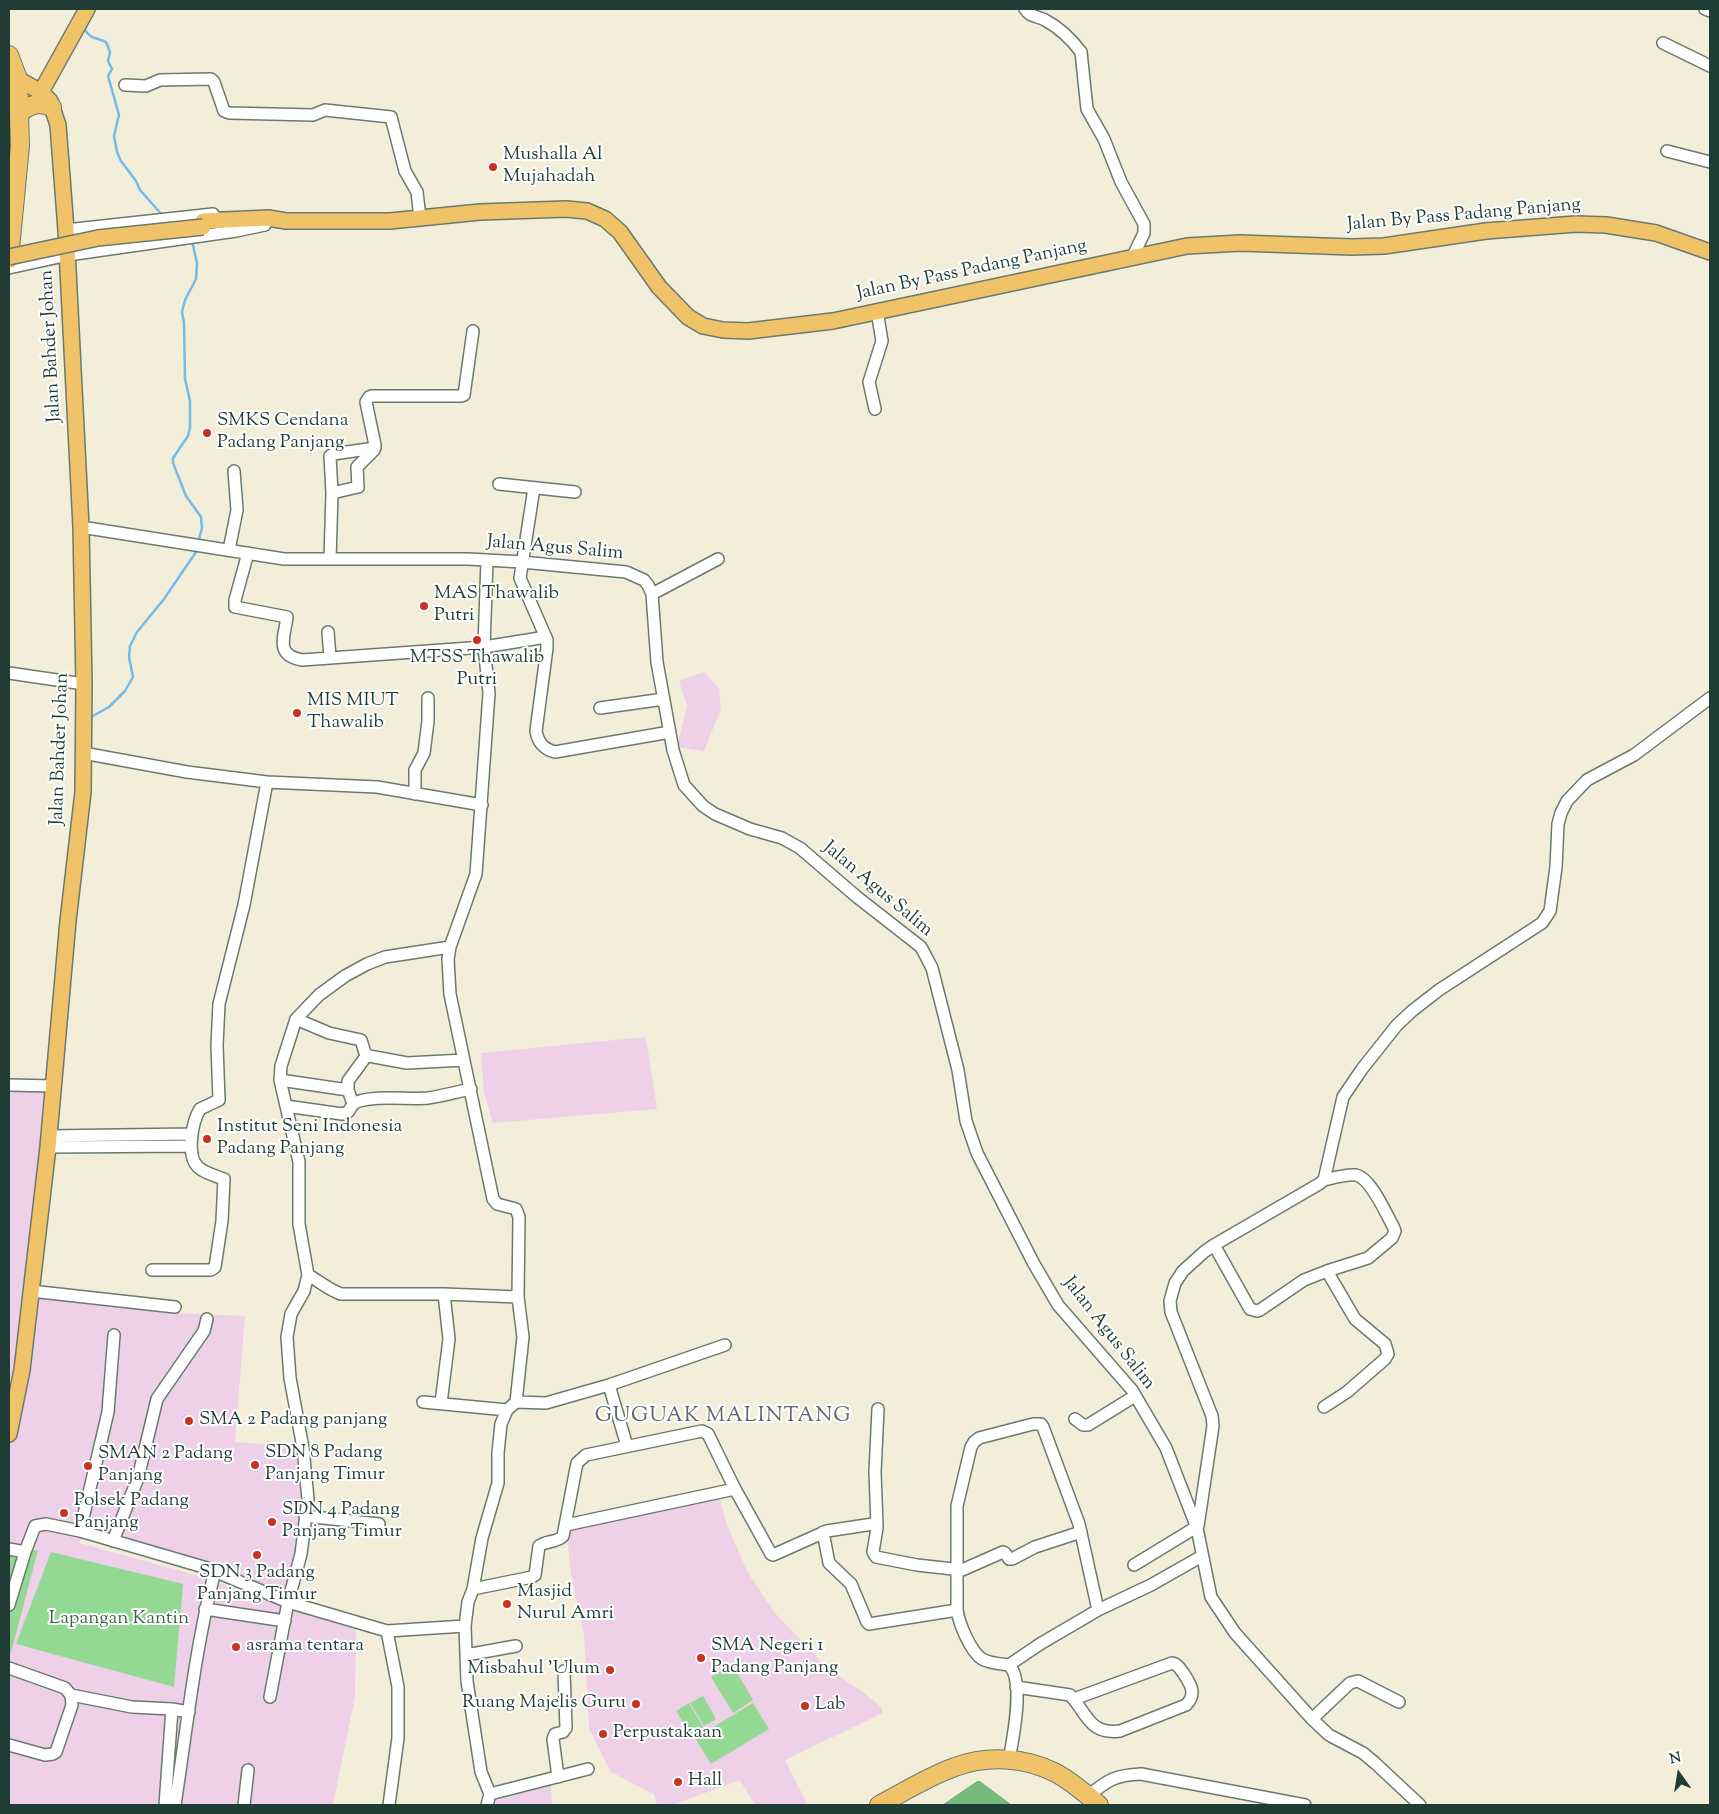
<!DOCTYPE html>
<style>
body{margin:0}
#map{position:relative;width:1719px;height:1814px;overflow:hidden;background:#f3eeda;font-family:"Sorts Mill Goudy",serif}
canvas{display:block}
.frame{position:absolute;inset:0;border:10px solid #1f3d34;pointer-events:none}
.north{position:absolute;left:1654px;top:1749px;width:50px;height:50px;-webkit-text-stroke:4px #fff;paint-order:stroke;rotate:347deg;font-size:14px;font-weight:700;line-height:20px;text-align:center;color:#1f3d34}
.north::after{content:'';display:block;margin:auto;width:18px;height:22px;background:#1f3d34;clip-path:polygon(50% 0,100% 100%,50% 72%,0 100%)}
</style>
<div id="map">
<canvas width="1719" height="1814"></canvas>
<div class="frame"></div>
<div class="north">N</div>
</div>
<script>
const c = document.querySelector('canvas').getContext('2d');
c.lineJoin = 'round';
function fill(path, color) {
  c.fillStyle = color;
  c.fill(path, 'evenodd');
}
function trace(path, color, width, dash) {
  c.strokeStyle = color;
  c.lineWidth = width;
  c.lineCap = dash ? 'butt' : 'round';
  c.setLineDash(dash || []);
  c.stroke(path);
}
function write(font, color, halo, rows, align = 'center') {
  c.font = font + ' "Sorts Mill Goudy",serif';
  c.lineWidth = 4;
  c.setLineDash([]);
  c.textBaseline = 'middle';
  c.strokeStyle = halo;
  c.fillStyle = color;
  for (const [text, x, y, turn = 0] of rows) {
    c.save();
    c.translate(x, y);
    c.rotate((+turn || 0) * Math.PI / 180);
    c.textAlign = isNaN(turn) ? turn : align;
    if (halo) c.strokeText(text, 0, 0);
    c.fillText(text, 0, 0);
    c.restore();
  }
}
fill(new Path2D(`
 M704,672L719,688L721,709L704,751L677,747L687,706L679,681Z
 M646,1037L657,1109L493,1123L484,1093L481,1053Z
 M9,1087L50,1088L29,1295L169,1313L245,1316L235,1442L299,1447L302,1499L294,1570L286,1596L82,1531L80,1543L199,1576L356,1630L355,1697L333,1805H9Z
 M719,1495L727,1525L747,1571L774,1612L828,1669L863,1692L881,1707L883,1713L785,1760L808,1805H755L740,1780L672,1805H657L654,1794L611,1772L589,1729L584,1635L571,1574L566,1526Z
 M551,1784L552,1805H494L495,1801Z`), '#eed0e8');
fill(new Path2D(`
 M38,1550L9,1660V1551Z
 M51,1552L183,1584L174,1687L16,1644Z
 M732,1664L753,1700L733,1713L711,1677Z
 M703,1696L716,1719L704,1726L690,1703Z
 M689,1703L703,1727L690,1734L676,1711Z
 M753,1703L769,1729L711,1764L695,1738Z`), '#93d993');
fill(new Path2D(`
 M977,1781H980L1012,1805H942Z`), '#76b97d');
trace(new Path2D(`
 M87,24L85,30C90,39 98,38 106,42L110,52L108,61L112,69L108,76L119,115L114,136L117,152L121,161L136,181L140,190L163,216
 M192,241L197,263L196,279L185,300L182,312L184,323L185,379L190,401V428L188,436L173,458V463L186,496L201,517L202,528L198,542
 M91,717L109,707L125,691L133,677L129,657L130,646L137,632L164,599L196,552L197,548`), '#73bbeb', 2.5);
const minor = new Path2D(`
 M1025,9C1030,17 1037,16 1045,20C1058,27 1072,40 1081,52L1087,109L1104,139L1121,182L1144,224V233L1132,258
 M1705,9L1710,11
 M1663,43L1710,66
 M125,85L146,86L160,80L211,79L214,82L224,111L229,113L313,115L325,110L391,117L405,171L417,192L420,218
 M1667,151L1710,162
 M66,230L213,214
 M9,268L68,255L236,231L265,225
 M875,409L869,382L882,341L877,311
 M499,484L575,492
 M534,488L520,578L547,640V648L536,731C538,743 544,749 555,752L670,732
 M332,493L358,487L357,467L374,450L375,445L366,402L369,397L372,396H461L464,395L473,331
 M81,527L284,559H468L522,562L626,572L644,580L648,585L652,594L657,662L673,750L684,785L703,806L715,814L750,829L782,838L800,848L857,897L921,947L932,968L958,1070L966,1121L977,1153L1034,1264L1058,1305L1132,1390L1166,1448L1197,1528L1211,1597L1235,1633L1312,1719L1329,1735L1363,1753L1375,1763L1420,1805
 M229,550L237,510L234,471
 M248,553L235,600V607L287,617C284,639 275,655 302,660L484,647L546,637
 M330,559L332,493L330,456L333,454L375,448
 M652,594L718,559
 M328,632L330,658
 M9,673L84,684
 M600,708L664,699
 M83,753L187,772L267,782L377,787L482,805
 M415,794V770L424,753L428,721V698
 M450,947L385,957L367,964L345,976L319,995L296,1019L281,1066L280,1080L299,1162V1224L308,1275C319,1281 329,1290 341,1294H444L518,1297
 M296,1019L329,1033L361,1040L365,1053L369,1056L407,1063L464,1060
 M280,1080L348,1090L353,1104L348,1112L342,1114L286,1106
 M9,1085L53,1086
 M348,1090V1081L367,1055
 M353,1104C368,1094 408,1100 428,1098C442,1096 456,1092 471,1089
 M49,1136L191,1134
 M48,1147L191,1146
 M1214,1245L1250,1309L1257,1311L1260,1310L1304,1280L1327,1271L1368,1258L1392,1238L1395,1231L1393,1226C1386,1214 1371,1178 1356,1175C1346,1174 1333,1178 1324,1180
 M152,1270H211L215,1267L222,1221L224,1179C216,1176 204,1173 198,1167C186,1155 192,1122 200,1109L219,1100L217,1045L219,1004L244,905L267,782
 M31,1291L175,1307
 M609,1385L627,1446
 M423,1402L507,1410
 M516,1402L546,1403L609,1385L725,1345
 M441,1403L449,1339L444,1294
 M1324,1407L1347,1392L1385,1359L1388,1354L1385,1344L1355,1319L1327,1271
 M1075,1419L1083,1425H1088L1135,1396
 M305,1516L379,1524
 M566,1525L735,1489
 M877,1526L875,1472L878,1409
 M80,1531L108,1412L114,1335
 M823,1532L829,1563L851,1584L867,1622L869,1624L957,1610
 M113,1541L138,1478L157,1399L204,1331L207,1319
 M9,1549L25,1552
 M1134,1565L1198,1526L1213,1426L1212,1416L1171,1312L1170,1301L1175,1283L1183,1271L1204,1252L1214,1245L1319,1184L1324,1180L1343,1097L1362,1069L1397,1025L1412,1011L1439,990L1542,923L1550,911L1556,867L1558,824L1561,813L1567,801L1587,780L1634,755L1710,698
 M473,1589L532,1577L535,1575L539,1546C546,1540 557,1543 563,1536L576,1468L577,1463L586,1455L702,1431L708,1434L735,1489L771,1554L773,1555L827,1531L873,1524L877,1526V1528L873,1552L876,1557L917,1565L962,1570L1003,1552L1005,1553L1009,1559H1012L1035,1547L1081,1532
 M9,1605L25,1552L35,1526L46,1524L80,1531L207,1568L288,1602L387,1631L465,1626L468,1602L473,1589L482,1538L498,1483V1453L501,1424L507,1410L516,1402L523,1337L518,1297L519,1217L516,1209L497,1204L493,1199L450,994L448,959L450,947L476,874L489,693L484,647L487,560
 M205,1609L285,1621
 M465,1626L467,1681L481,1772L490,1794L487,1805
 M387,1631L398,1687V1738L389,1805
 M466,1655L516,1646
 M1009,1665L1040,1644L1098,1610L1151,1585L1202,1556
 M9,1668L65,1688L71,1695L72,1705L56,1752L53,1754L45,1755L9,1745
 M1016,1687L1070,1695C1087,1713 1089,1735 1120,1731L1186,1705C1197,1694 1191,1685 1184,1674C1180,1669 1178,1664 1172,1663L1074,1699
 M71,1695L132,1707L172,1709
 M270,1697L288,1602L301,1554L308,1499L303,1448L290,1378L287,1337L291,1314L304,1291L308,1275
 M1312,1719L1350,1683L1358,1681L1399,1702
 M1009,1760C1013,1738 1025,1681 1009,1665C1000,1664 989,1663 982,1659C970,1651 959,1623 957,1610V1506L971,1447L974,1442L979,1438L1033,1424H1041L1043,1427L1079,1524L1098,1610
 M558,1777L553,1739L555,1734L563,1732L566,1728L564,1671
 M490,1794L588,1769
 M1088,1796C1108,1780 1115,1775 1141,1774L1305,1805
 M165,1805L172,1709L189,1712
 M175,1805C187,1727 195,1648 215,1571
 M244,1805L248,1770`);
const major = new Path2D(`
 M41,92L87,9
 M203,221L268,218L286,221H390L480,212L566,209L587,211L605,219L620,232L659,287L688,317L703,326L723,330L748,331L833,321L1187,246L1240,243L1352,247L1384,246L1486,231L1576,224L1606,225L1656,233L1710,252
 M9,1434L22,1370L48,1147L68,921L83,792L84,684L81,527L66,230L58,125L50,101L41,92L18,79`);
const highway = new Path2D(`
 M9,55L18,79L20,146L9,259
 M20,113C30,104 39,102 52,107
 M879,1805C902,1793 931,1775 955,1767C987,1755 1025,1757 1056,1773C1071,1781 1086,1794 1099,1805`);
trace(minor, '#697b6e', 14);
trace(major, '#697b6e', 18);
trace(highway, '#697b6e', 20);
trace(minor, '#fff', 11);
trace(major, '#f0c369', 15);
trace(highway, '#f0c369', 18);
const majorBridge = new Path2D(`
 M9,257L98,238L203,227`);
trace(majorBridge, '#697b6e', 18, []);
trace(majorBridge, '#f0c369', 15);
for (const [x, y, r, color] of [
 [493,167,5,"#c8321e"],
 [207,433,5,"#c8321e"],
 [424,606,5,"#c8321e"],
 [477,640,5,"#c8321e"],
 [297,713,5,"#c8321e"],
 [207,1139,5,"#c8321e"],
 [189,1421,5,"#c8321e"],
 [255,1465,5,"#c8321e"],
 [88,1466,5,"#c8321e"],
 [64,1513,5,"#c8321e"],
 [272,1522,5,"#c8321e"],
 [257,1555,5,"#c8321e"],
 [507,1604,5,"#c8321e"],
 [236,1647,5,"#c8321e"],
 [701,1658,5,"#c8321e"],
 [610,1670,5,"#c8321e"],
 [636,1704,5,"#c8321e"],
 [805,1706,5,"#c8321e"],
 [603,1734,5,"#c8321e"],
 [678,1782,5,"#c8321e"]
]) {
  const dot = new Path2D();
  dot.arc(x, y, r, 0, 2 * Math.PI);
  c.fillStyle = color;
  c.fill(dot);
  trace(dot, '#fff', 2);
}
write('19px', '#1f3d34', '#fff', [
 ["Mushalla Al",503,156],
 ["Mujahadah",503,178],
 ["SMKS Cendana",217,422],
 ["Padang Panjang",217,444],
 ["MAS Thawalib",434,595],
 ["Putri",434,617],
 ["MTSS Thawalib",477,659,"center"],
 ["Putri",477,681,"center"],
 ["MIS MIUT",307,702],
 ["Thawalib",307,724],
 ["Institut Seni Indonesia",217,1128],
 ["Padang Panjang",217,1150],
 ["SMA 2 Padang panjang",199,1421],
 ["SDN 8 Padang",265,1454],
 ["Panjang Timur",265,1476],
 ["SMAN 2 Padang",98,1455],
 ["Panjang",98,1477],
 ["Polsek Padang",74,1502],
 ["Panjang",74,1524],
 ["SDN 4 Padang",282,1511],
 ["Panjang Timur",282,1533],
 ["SDN 3 Padang",257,1574,"center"],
 ["Panjang Timur",257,1596,"center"],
 ["Masjid",517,1593],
 ["Nurul Amri",517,1615],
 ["asrama tentara",246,1647],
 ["SMA Negeri 1",711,1647],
 ["Padang Panjang",711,1669],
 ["Misbahul 'Ulum",600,1670,"right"],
 ["Ruang Majelis Guru",626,1704,"right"],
 ["Lab",815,1706],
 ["Perpustakaan",613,1734],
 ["Hall",688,1782]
], 'left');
write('19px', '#1f3d34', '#fff', [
 ["Jalan By Pass Padang Panjang",1464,216,-5],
 ["Jalan By Pass Padang Panjang",972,271,-12],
 ["Jalan Bahder Johan",52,346,-93],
 ["Jalan Agus Salim",555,549,5],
 ["Jalan Bahder Johan",61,749,-88],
 ["Jalan Agus Salim",877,890,40],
 ["Jalan Agus Salim",1108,1334,52]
]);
write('19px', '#3c644c', '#fff', [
 ["Lapangan Kantin",119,1620]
]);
c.letterSpacing = '1px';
write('21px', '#5d666f', '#fff', [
 ["GUGUAK MALINTANG",723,1417]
]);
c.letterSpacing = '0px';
</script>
